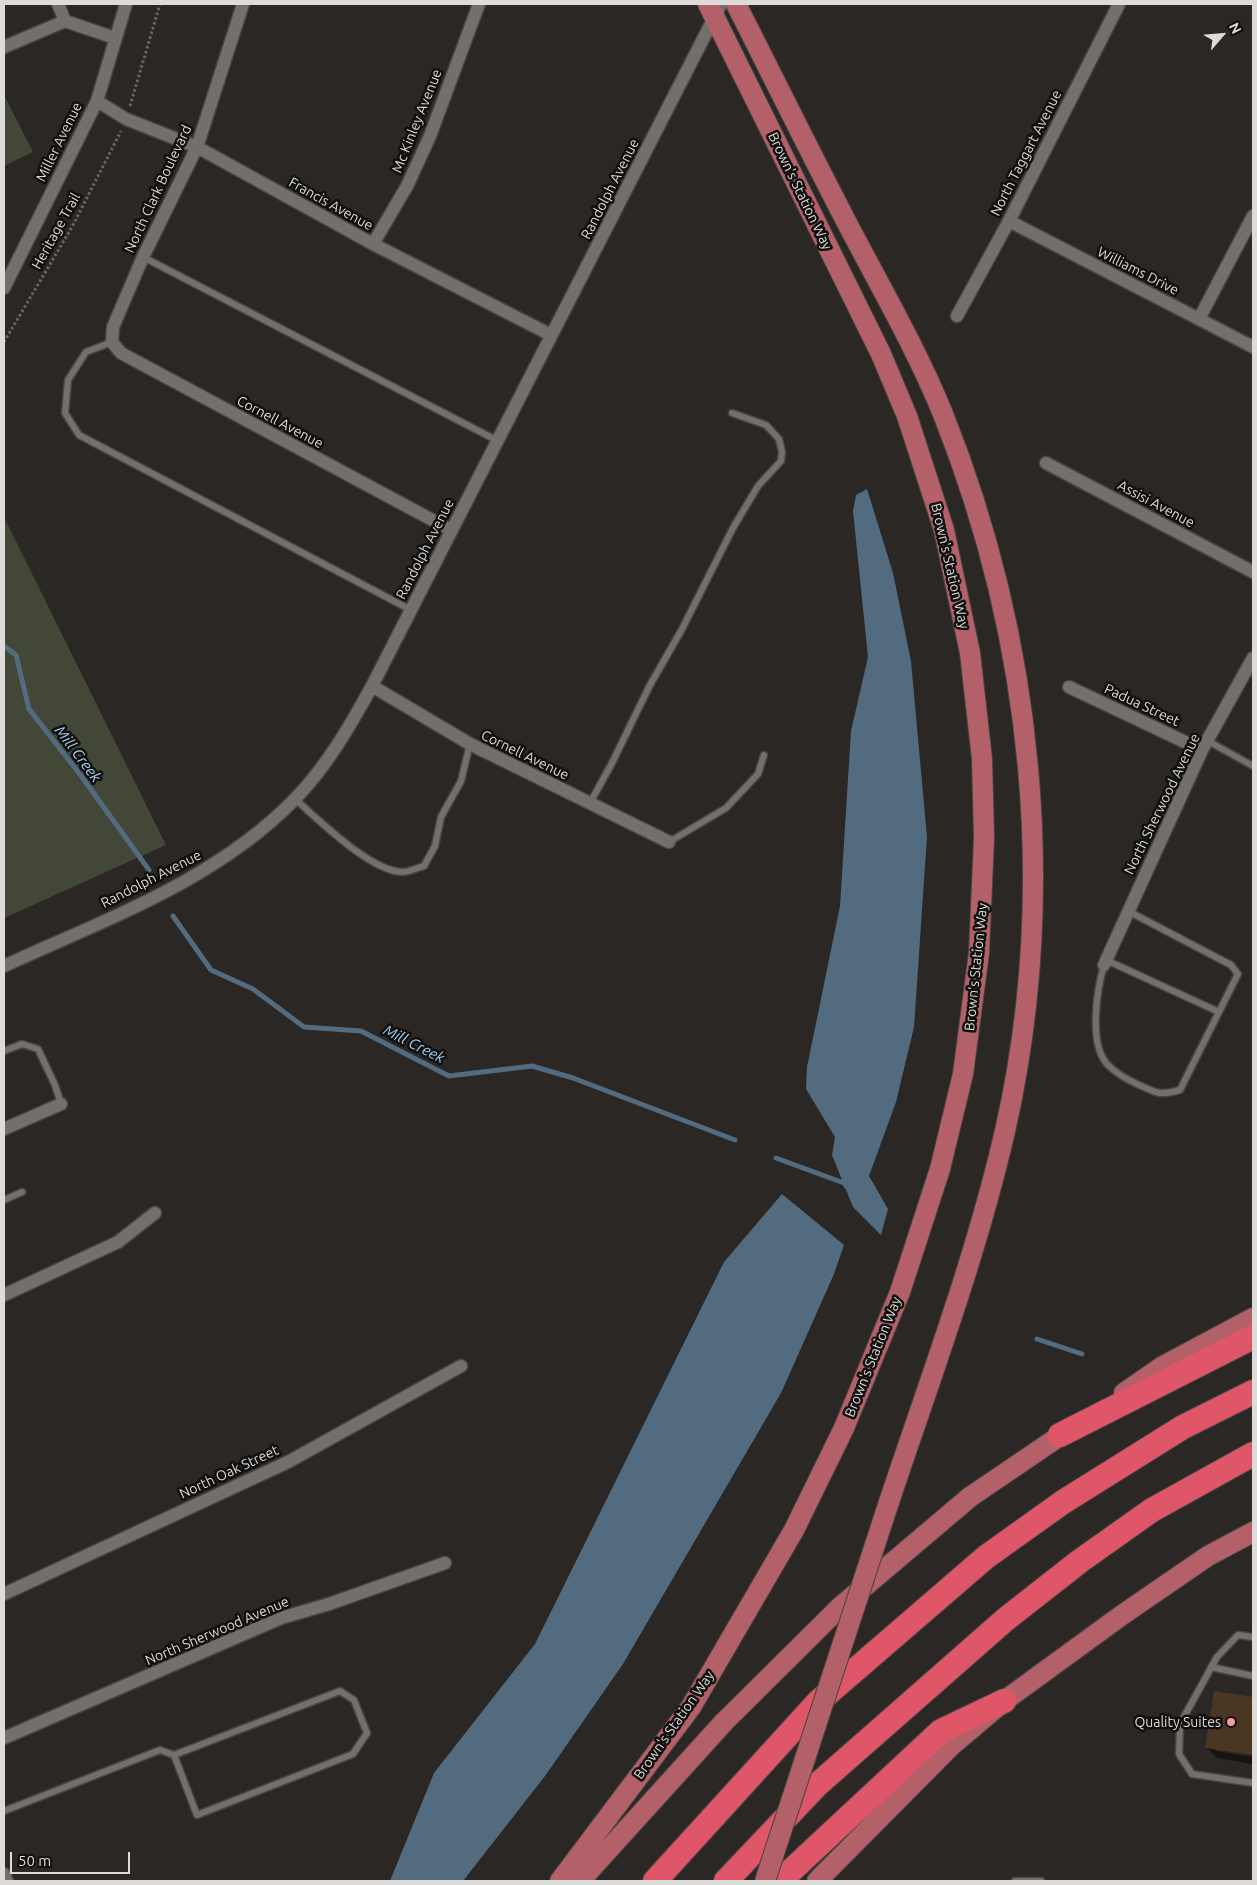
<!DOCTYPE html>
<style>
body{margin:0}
#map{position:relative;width:1257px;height:1885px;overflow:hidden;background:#2a2725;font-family:Ubuntu,sans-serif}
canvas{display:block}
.frame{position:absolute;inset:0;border:5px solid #dddcda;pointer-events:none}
.north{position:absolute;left:1197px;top:10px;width:50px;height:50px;-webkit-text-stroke:4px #11100f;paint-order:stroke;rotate:63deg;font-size:14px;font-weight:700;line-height:20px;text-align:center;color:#dddcda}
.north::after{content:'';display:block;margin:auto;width:18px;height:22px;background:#dddcda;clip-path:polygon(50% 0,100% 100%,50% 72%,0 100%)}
.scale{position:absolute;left:10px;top:1852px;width:120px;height:22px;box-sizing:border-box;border:2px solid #dddcda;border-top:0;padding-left:6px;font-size:15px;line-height:18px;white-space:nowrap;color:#dddcda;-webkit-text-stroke:4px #11100f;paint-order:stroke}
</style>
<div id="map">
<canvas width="1257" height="1885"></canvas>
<div class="frame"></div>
<div class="north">N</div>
<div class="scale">50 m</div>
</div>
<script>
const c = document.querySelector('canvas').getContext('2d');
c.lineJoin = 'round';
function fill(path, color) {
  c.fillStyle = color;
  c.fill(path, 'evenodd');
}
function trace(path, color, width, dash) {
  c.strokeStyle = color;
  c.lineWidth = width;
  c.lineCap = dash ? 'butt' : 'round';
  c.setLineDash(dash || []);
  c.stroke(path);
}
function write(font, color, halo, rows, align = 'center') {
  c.font = font + ' Ubuntu,sans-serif';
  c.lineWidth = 5;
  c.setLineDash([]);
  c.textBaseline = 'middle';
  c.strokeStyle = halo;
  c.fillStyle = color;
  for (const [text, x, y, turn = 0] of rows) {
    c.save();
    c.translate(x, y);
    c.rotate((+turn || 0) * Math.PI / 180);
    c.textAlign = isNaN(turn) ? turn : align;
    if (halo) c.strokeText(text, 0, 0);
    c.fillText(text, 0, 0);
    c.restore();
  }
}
fill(new Path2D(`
 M4,95L33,152L4,166Z
 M4,517L166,845L4,918Z`), '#424737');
fill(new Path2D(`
 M867,489L893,573L911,661L927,837L914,1027L896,1102L869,1176L888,1209L881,1235L853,1207L832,1155L835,1137L806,1089L807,1067L840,906L851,731L868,657L853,511L856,495Z
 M782,1194L844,1245L834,1274L781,1393L623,1664L545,1776L463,1881H390L434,1773L535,1644L724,1262Z`), '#536b7f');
fill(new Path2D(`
 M1215,1692L1253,1699V1754L1216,1748V1751L1253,1757V1764L1217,1758L1206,1747Z`), '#0007');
trace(new Path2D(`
 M4,646L16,655L29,709L82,777L149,870
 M173,916L211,970L253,989L304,1027L361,1031L449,1076L532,1066L573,1078L735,1140
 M776,1158L844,1183L847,1187
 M1037,1339L1082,1354`), '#536b7f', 5);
fill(new Path2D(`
 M1214,1691L1253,1697V1755L1205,1748Z`), '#4a3623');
const service = new Path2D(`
 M143,257L498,441
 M112,342L86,352L68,380L65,413L79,435L411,610
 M1208,741L1253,766
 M295,799C319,820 370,871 402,872C409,872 417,868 424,866L435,846L441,817L461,781L470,744
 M590,803L612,763L650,685L681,631L733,528L758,486L781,461L782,452L779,439L766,425L732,413
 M669,842L726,808L758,774L764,755
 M1106,960L1219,1012
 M1104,965C1097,989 1088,1045 1108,1065C1115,1072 1128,1080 1137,1084C1157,1093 1158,1096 1180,1090L1238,974L1231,965L1128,911
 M4,1051L22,1044L38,1049L55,1085L61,1104
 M4,1200L22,1192
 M1253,1637L1238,1635L1217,1657L1180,1724L1179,1754L1192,1774L1253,1783
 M1211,1667L1253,1676
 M4,1811L160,1750L174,1755L340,1691L354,1700L367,1733L353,1754L197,1815L174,1755
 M1015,1881H1041`);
const minor = new Path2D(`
 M58,4L65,21
 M243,4L197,147L143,257L113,327L112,342L121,353L451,530
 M4,47L65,21L115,38
 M97,101L126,119L197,147L373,244L551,335
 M1009,221L1253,347
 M373,244L407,186L430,136L479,4
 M4,288L97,101L126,4
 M957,316L1009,221L1119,4
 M1199,319L1253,216
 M1046,463L1253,572
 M372,686L470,744L669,842
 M1069,687L1202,750
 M1104,965L1202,750L1253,658
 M4,966C106,919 215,881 295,799C327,766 350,726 372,686L721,4
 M4,1129L61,1104
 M4,1295L118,1242L155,1213
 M4,1594L288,1462L461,1366
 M4,1738L281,1618L329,1604L445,1563
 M4,1874L7,1881`);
const primary = new Path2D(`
 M736,4C773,77 809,150 847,223C880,286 916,348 943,414C1033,640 1059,892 1005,1131C976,1257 930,1379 889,1502
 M1124,1393L1163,1366L1253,1318
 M560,1881L691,1707L794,1530L844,1428L900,1292L940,1169L963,1074L979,953L984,838L982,759L970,653L944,530L907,416L881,354L708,4
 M580,1881L724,1722L839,1608L970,1497L1073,1427
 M817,1881L952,1745L1004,1701L1122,1615L1208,1556L1253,1532`);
const motorway = new Path2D(`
 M1060,1435L1253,1337
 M655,1881L818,1702L986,1557L1063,1502L1183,1427L1253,1392
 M726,1881L817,1785L1006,1619L1080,1561L1152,1510L1253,1454
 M780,1881L941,1731L1004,1701`);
trace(service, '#474543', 9);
trace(minor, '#474543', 15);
trace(primary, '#474543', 22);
trace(motorway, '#474543', 26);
trace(new Path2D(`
 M130,106L160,4
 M4,342L72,227L121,131`), '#686664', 3, [2.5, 2.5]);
trace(service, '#726f6c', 6);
trace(minor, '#726f6c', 12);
trace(primary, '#b36069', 20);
trace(motorway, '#de5667', 24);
const primaryBridge = new Path2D(`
 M765,1881L889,1502`);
trace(primaryBridge, '#474543', 22, []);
trace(primaryBridge, '#b36069', 20);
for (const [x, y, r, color] of [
 [1231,1722,5,"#f49aa3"]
]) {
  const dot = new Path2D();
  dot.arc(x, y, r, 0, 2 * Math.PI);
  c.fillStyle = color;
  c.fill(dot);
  trace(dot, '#11100f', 2);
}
write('14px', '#dddcda', '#11100f', [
 ["Mc Kinley Avenue",417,121,-68],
 ["Miller Avenue",59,142,-64],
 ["North Taggart Avenue",1026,153,-63],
 ["North Clark Boulevard",158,189,-65],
 ["Randolph Avenue",610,189,-63],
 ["Brown's Station Way",800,191,64],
 ["Francis Avenue",331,204,29],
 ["Heritage Trail",56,231,-61],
 ["Williams Drive",1138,271,27],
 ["Cornell Avenue",280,422,28],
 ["Assisi Avenue",1156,504,28],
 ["Randolph Avenue",425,549,-63],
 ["Brown's Station Way",950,566,77],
 ["Padua Street",1142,705,25],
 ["Cornell Avenue",525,755,26],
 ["North Sherwood Avenue",1162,804,-64],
 ["Randolph Avenue",151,879,-27],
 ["Brown's Station Way",976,967,-84],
 ["Brown's Station Way",873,1357,-68],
 ["North Oak Street",229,1472,-25],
 ["North Sherwood Avenue",217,1631,-23],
 ["Brown's Station Way",674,1725,-55]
]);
write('14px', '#dddcda', '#11100f', [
 ["Quality Suites",1221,1722]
], 'right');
write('italic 15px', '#a1d0f5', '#11100f', [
 ["Mill Creek",78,754,53],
 ["Mill Creek",414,1044,27]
]);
</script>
